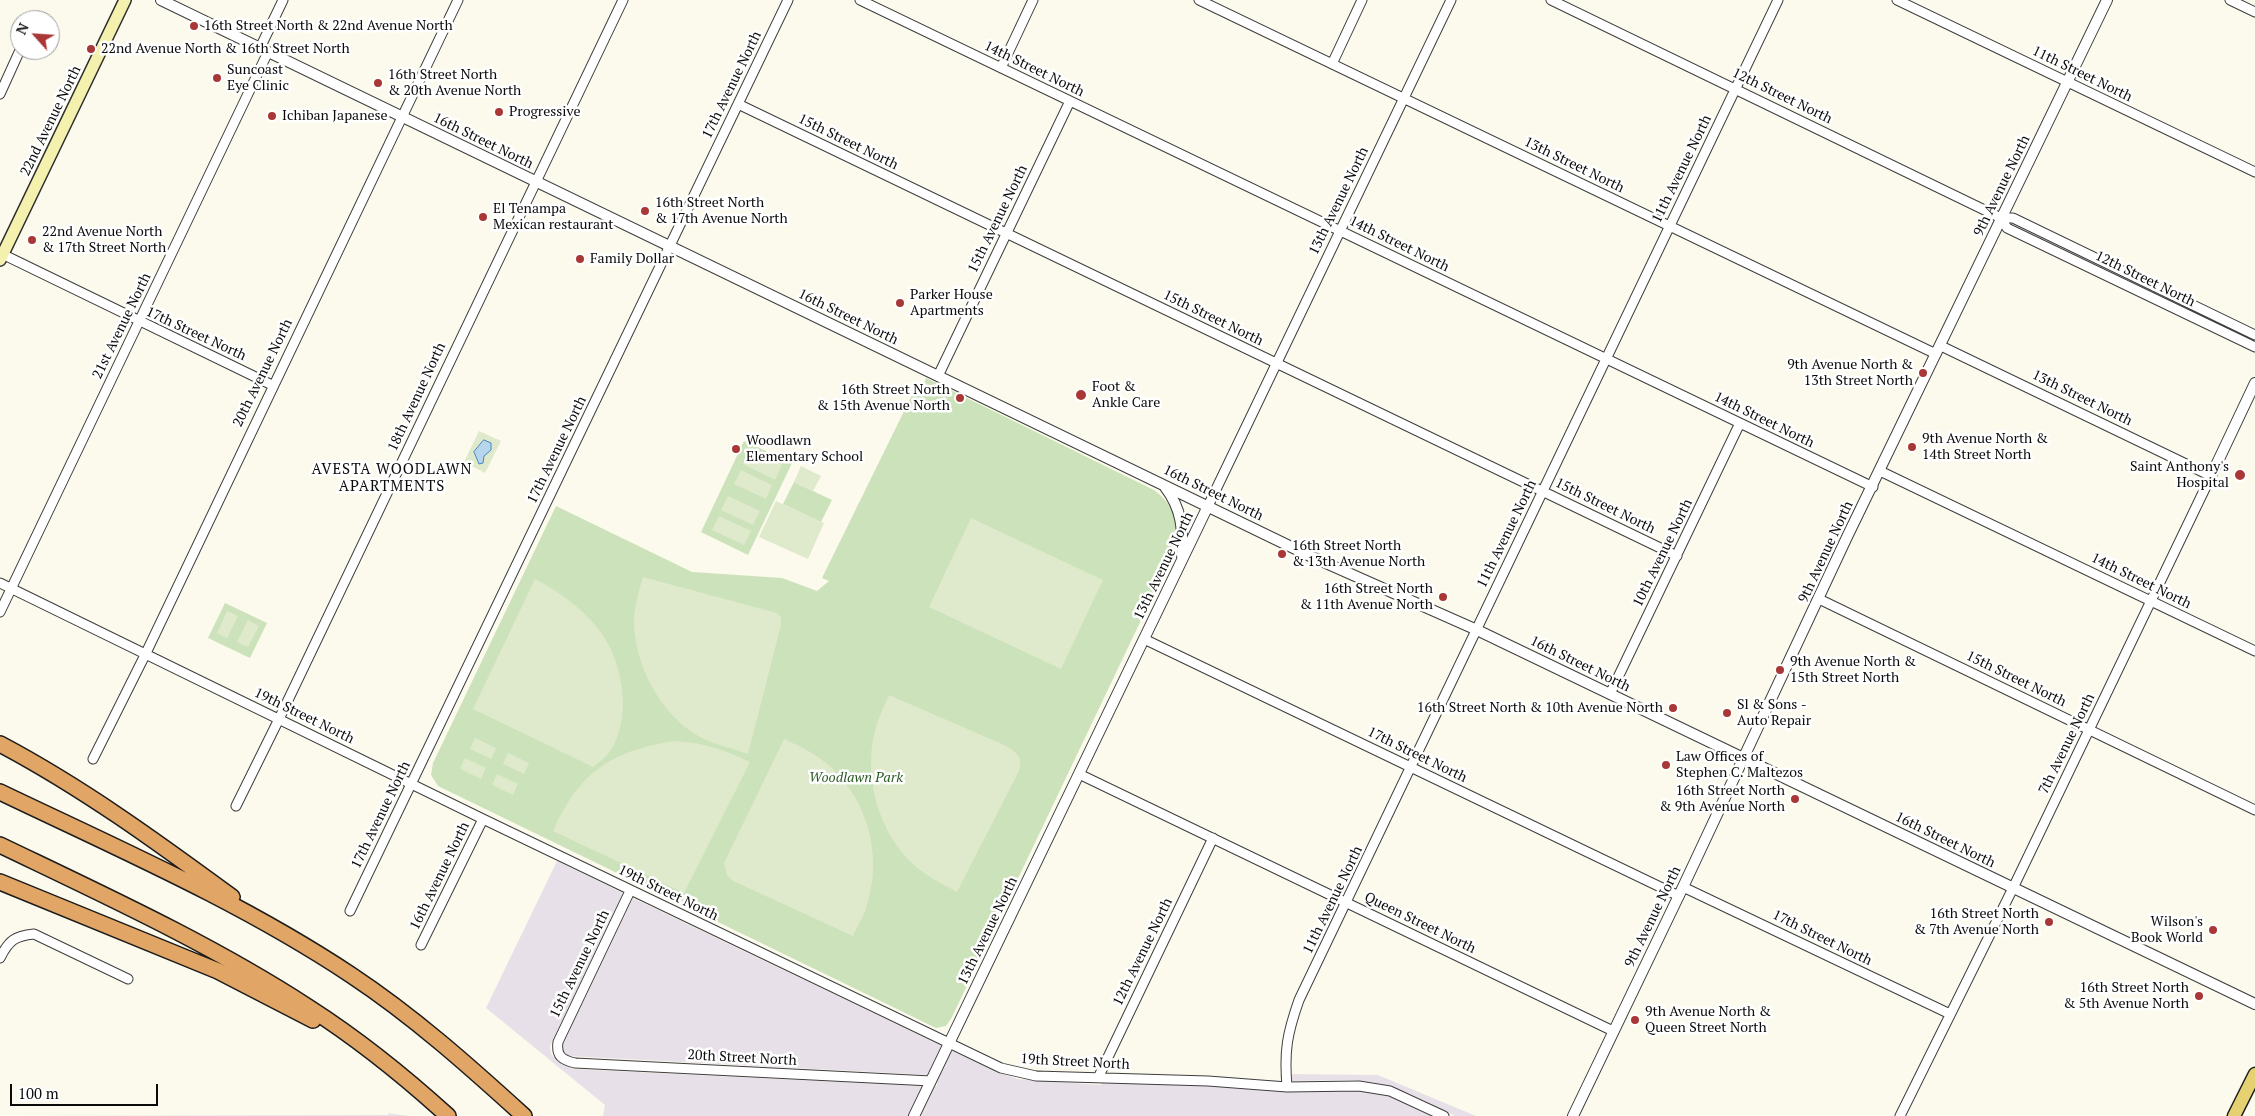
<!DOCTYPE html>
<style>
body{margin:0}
#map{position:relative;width:2255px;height:1116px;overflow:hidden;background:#fcfaec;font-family:"PT Serif",serif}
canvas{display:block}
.north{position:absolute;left:10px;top:10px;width:50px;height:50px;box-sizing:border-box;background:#fff;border:1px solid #9d9d9d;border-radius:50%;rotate:296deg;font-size:14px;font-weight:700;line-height:20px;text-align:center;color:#0b0b0b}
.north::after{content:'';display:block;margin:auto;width:18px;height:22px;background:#a83736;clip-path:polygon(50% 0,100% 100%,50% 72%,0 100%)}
.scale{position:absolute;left:10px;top:1084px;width:148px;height:22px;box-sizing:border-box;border:2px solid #0b0b0b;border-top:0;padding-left:6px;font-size:15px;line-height:18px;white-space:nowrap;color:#0b0b0b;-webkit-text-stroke:4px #fff;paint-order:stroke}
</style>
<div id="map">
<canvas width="2255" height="1116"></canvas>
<div class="north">N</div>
<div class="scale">100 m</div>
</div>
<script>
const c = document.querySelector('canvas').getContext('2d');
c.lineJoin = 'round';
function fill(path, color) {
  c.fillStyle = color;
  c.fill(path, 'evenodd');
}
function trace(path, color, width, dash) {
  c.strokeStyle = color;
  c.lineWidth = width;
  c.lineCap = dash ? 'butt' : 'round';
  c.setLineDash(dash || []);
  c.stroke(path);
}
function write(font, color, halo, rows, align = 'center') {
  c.font = font + ' "PT Serif",serif';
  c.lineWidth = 5;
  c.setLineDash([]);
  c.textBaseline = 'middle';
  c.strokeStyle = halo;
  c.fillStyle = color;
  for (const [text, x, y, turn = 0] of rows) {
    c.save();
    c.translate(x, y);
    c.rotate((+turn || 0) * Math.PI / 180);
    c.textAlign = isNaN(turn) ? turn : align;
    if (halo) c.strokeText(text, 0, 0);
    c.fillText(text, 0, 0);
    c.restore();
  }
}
fill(new Path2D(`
 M557,861L623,893L550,1046L551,1054L562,1065L575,1069L923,1086L908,1116H603L605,1105L486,1008Z
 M633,898L942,1046L928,1075L568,1056L563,1050V1044Z
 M952,1051L1000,1073L1018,1079L1101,1085L1102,1083L1208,1086L1282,1092L1359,1091L1389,1096L1432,1116H921L935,1086H937V1082Z
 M1292,1074L1378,1075L1476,1116H1455L1408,1093L1376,1083L1354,1080L1292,1081Z
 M387,1113L409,1116H17L389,1115Z`), '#e8e0e9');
fill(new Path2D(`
 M926,378L1154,490C1170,502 1176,514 1177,534L1143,616L952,1017L946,1026L936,1028L438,786L431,775L433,763L556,506L692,572L782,578L817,591L829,581L822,578L913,393L922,388Z
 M744,441L792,463L748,555L701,532Z
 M794,482L832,500L821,522L783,504Z
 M225,603L267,623L250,658L208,638Z`), '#cce2ba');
fill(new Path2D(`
 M479,431L501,441L485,473L464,462Z
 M750,450L782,465L775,480L743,464Z
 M801,466L821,476L813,491L794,482Z
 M741,470L772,485L766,499L734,484Z
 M728,496L760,511L753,525L721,510Z
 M776,501L824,523L808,559L759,537Z
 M719,516L751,531L744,545L712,530Z
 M971,518L1103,580L1061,669L929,607Z
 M643,577L777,613L781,617V625L748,754C732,748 715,745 700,737C660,715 633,663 634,618C635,604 639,590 643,577Z
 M535,579C560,592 583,609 600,631C624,663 633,722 608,754C604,759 598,763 593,767L473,709Z
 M227,611L238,616L227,638L217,633Z
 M248,620L259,626L248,647L237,642Z
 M889,695L1002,744C1014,750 1024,756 1019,771L957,892C946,886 934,880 924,873C881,843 862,780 875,731C878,718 884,707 889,695Z
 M475,738L496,748L491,759L470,749Z
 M784,739C795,744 808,750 818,757C866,790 885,854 866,908C863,918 857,927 853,936L733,881L727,875L724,863Z
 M675,741C705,743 723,749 750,762L684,893L553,831C580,771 611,751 675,741Z
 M508,753L529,763L524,774L503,764Z
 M465,758L486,768L481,779L460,769Z
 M497,774L518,784L513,795L492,785Z`), '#deeacb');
const water = new Path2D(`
 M484,440L491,443V450L484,456L483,463L479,464L474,452Z`);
fill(water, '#b7d6ed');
trace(water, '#4786bb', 1);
const minor = new Path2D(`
 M860,0L1873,487
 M1199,0L1936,354
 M1551,0L2001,218H2013L2255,335
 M1897,0L2255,172
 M2230,0L2255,12
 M34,20L36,17
 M260,48L283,0
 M1332,64L1362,0
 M1001,68L1033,0
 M0,94L20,50
 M738,104L1677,556
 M2001,218L2007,228L2255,347
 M0,253L272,385
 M938,376L1070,101
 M1880,471L2255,651
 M1208,506L1451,0
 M0,583L483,819L1001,1068L1036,1076L1208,1081L1287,1087L1359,1086L1390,1091L1444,1116
 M1819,599L2255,810
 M0,612L268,52
 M1144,639L1679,896
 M1610,694L1740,423
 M93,759L146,653L458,0
 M1079,774L1613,1031
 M236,806L279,719L623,0
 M1683,887L1950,1014
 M630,891L558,1042C556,1056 562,1060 575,1063L931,1081
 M350,911L788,0
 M421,945L483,819
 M0,958C9,940 15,936 34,934L128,979
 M1098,1078L1213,838
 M1287,1087C1284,1051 1287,1034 1299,1000L1778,0
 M1900,1116L2013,888L2211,476L1941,346`);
const tertiary = new Path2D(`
 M161,0L1310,556L1477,630L2255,1004
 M2211,476L2255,383
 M1165,487C1182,509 1183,529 1182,556
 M914,1116L1208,506
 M1573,1116L1683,887L1847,537L2107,0`);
const secondary = new Path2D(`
 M0,260L125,0`);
const primary = new Path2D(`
 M2234,1116L2255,1074`);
const motorway = new Path2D(`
 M0,744C83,788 157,842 232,897
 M0,792C119,849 241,902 351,975C413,1016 469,1066 524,1116
 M0,845C104,895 211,944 308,1007C358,1039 404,1076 448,1116
 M0,882L218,971L313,1020`);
trace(minor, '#3e3e3e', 11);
trace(tertiary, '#3e3e3e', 12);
trace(secondary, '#2d2d2d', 14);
trace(primary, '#1c1c1c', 15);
trace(motorway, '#1c1c1c', 18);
trace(minor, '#fff', 9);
trace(tertiary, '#fff', 10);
trace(secondary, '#f4f1af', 11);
trace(primary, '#e6d172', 12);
trace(motorway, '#e1a565', 15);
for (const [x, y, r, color] of [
 [194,26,5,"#a83736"],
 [91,49,5,"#a83736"],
 [217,78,5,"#a83736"],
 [378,83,5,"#a83736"],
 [499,112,5,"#a83736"],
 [272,116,5,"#a83736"],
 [645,211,5,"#a83736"],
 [483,217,5,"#a83736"],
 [32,240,5,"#a83736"],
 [580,259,5,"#a83736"],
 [900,303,5,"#a83736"],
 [1923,373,5,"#a83736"],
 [1081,395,6,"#a83736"],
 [960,398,5,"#a83736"],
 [1912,447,5,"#a83736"],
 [736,449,5,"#a83736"],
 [2240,475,6,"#a83736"],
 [1282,554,5,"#a83736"],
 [1443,597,5,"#a83736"],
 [1780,670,5,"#a83736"],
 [1673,708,5,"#a83736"],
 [1727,713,5,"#a83736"],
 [1666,765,5,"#a83736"],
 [1795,799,5,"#a83736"],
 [2049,922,5,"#a83736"],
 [2213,930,5,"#a83736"],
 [2199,996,5,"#a83736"],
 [1635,1020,5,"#a83736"]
]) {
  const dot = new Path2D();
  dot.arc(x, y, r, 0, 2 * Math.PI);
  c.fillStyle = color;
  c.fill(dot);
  trace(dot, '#fff', 2);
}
write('14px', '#0b0b0b', '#fff', [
 ["16th Street North & 22nd Avenue North",204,26],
 ["22nd Avenue North & 16th Street North",101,49],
 ["Suncoast",227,70],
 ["Eye Clinic",227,86],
 ["16th Street North",388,75],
 ["& 20th Avenue North",388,91],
 ["Progressive",509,112],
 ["Ichiban Japanese",282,116],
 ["16th Street North",655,203],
 ["& 17th Avenue North",655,219],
 ["El Tenampa",493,209],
 ["Mexican restaurant",493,225],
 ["22nd Avenue North",42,232],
 ["& 17th Street North",42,248],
 ["Family Dollar",590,259],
 ["Parker House",910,295],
 ["Apartments",910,311],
 ["9th Avenue North &",1913,365,"right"],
 ["13th Street North",1913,381,"right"],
 ["Foot &",1092,387],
 ["Ankle Care",1092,403],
 ["16th Street North",950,390,"right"],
 ["& 15th Avenue North",950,406,"right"],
 ["9th Avenue North &",1922,439],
 ["14th Street North",1922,455],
 ["Woodlawn",746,441],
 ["Elementary School",746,457],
 ["Saint Anthony's",2229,467,"right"],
 ["Hospital",2229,483,"right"],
 ["16th Street North",1292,546],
 ["& 13th Avenue North",1292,562],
 ["16th Street North",1433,589,"right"],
 ["& 11th Avenue North",1433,605,"right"],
 ["9th Avenue North &",1790,662],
 ["15th Street North",1790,678],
 ["Sl & Sons -",1737,705],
 ["Auto Repair",1737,721],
 ["16th Street North & 10th Avenue North",1663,708,"right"],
 ["Law Offices of",1676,757],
 ["Stephen C. Maltezos",1676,773],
 ["16th Street North",1785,791,"right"],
 ["& 9th Avenue North",1785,807,"right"],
 ["16th Street North",2039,914,"right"],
 ["& 7th Avenue North",2039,930,"right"],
 ["Wilson's",2203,922,"right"],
 ["Book World",2203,938,"right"],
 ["16th Street North",2189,988,"right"],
 ["& 5th Avenue North",2189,1004,"right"],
 ["9th Avenue North &",1645,1012],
 ["Queen Street North",1645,1028]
], 'left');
write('14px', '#0b0b0b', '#fff', [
 ["14th Street North",1034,69,26],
 ["11th Street North",2082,74,26],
 ["17th Avenue North",732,85,-64],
 ["12th Street North",1782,96,26],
 ["22nd Avenue North",51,121,-64],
 ["16th Street North",483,141,26],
 ["15th Street North",848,142,26],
 ["13th Street North",1574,165,26],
 ["11th Avenue North",1682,169,-64],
 ["9th Avenue North",2002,186,-64],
 ["13th Avenue North",1339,201,-64],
 ["15th Avenue North",998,219,-64],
 ["14th Street North",1399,244,26],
 ["12th Street North",2145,279,26],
 ["16th Street North",848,317,26],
 ["15th Street North",1213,318,26],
 ["21st Avenue North",122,326,-64],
 ["17th Street North",196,334,25],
 ["20th Avenue North",263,373,-64],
 ["18th Avenue North",417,397,-65],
 ["13th Street North",2082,398,26],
 ["14th Street North",1764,420,26],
 ["17th Avenue North",557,450,-64],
 ["16th Street North",1213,493,26],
 ["15th Street North",1605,506,26],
 ["11th Avenue North",1507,534,-64],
 ["9th Avenue North",1826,552,-65],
 ["10th Avenue North",1663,553,-64],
 ["13th Avenue North",1164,566,-64],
 ["14th Street North",2141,581,26],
 ["16th Street North",1580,664,26],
 ["15th Street North",2016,679,26],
 ["19th Street North",304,716,26],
 ["7th Avenue North",2067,744,-64],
 ["17th Street North",1417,755,26],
 ["17th Avenue North",381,815,-64],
 ["16th Street North",1945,840,26],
 ["16th Avenue North",440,876,-64],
 ["19th Street North",668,893,26],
 ["11th Avenue North",1333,900,-64],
 ["9th Avenue North",1653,917,-64],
 ["Queen Street North",1420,923,26],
 ["13th Avenue North",988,931,-64],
 ["17th Street North",1822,938,26],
 ["12th Avenue North",1143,952,-64],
 ["15th Avenue North",580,964,-64],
 ["20th Street North",742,1058,3],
 ["19th Street North",1075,1062,3]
]);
write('italic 14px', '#2c5925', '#fff', [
 ["Woodlawn Park",856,778]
]);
c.letterSpacing = '1px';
write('15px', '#0b0b0b', '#fff', [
 ["AVESTA WOODLAWN",392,470],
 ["APARTMENTS",392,487]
]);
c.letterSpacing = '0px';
</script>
